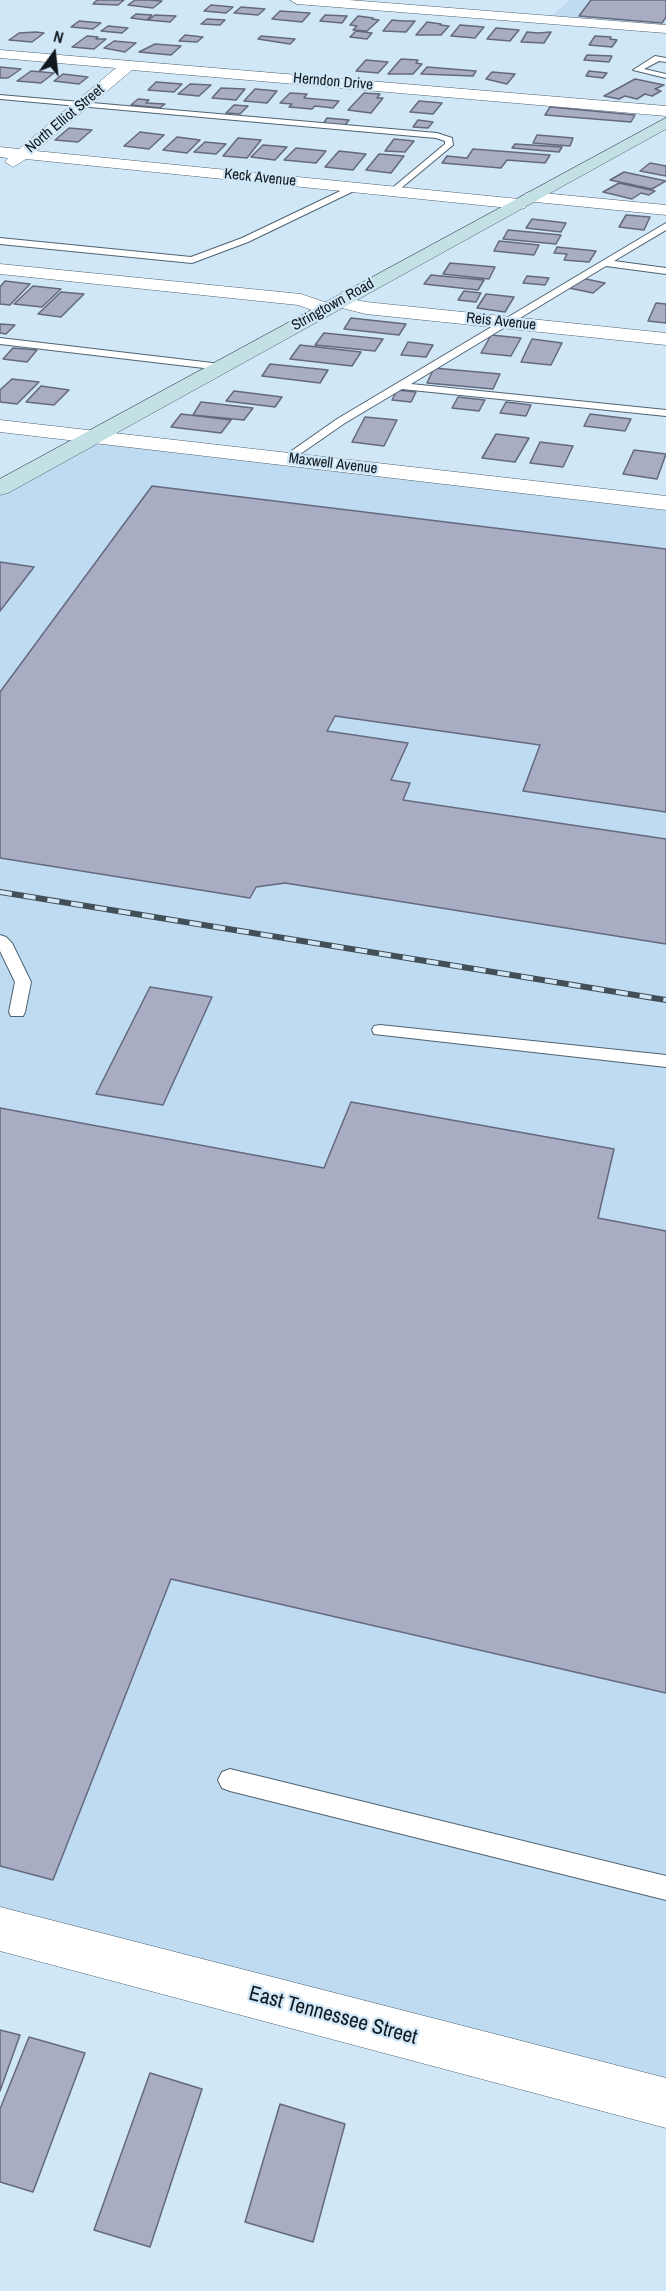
<!DOCTYPE html>
<style>
body{margin:0}
#map{position:relative;width:666px;height:2291px;overflow:hidden;background:#d0e7f8;font-family:"Archivo Narrow",sans-serif}
canvas{display:block}
.north{position:absolute;left:24px;top:24px;width:60px;height:60px;-webkit-text-stroke:4px #d0e7f8;paint-order:stroke;rotate:15deg;font-size:16px;font-weight:700;line-height:24px;text-align:center;color:#10181d}
.north::after{content:'';display:block;margin:auto;width:21px;height:27px;background:#10181d;clip-path:polygon(50% 0,100% 100%,50% 72%,0 100%)}
</style>
<div id="map">
<canvas width="666" height="2291"></canvas>
<div class="north">N</div>
</div>
<script>
const c = document.querySelector('canvas').getContext('2d');
c.lineJoin = 'round';
function fill(path, color) {
  c.fillStyle = color;
  c.fill(path, 'evenodd');
}
function trace(path, color, width, dash) {
  c.strokeStyle = color;
  c.lineWidth = width;
  c.lineCap = dash ? 'butt' : 'round';
  c.setLineDash(dash || []);
  c.stroke(path);
}
function write(font, color, halo, rows, align = 'center') {
  c.font = font + ' "Archivo Narrow",sans-serif';
  c.lineWidth = 4.5;
  c.setLineDash([]);
  c.textBaseline = 'middle';
  c.strokeStyle = halo;
  c.fillStyle = color;
  for (const [text, x, y, turn = 0] of rows) {
    c.save();
    c.translate(x, y);
    c.rotate((+turn || 0) * Math.PI / 180);
    c.textAlign = isNaN(turn) ? turn : align;
    if (halo) c.strokeText(text, 0, 0);
    c.fillText(text, 0, 0);
    c.restore();
  }
}
fill(new Path2D(`
 M570,0H666V27L550,18Z
 M94,437L666,503V2103L0,1929V488Z`), '#bedbf1');
const building = new Path2D(`
 M97,0H124L118,5L93,4Z
 M135,0H149L162,1L153,8L128,5Z
 M591,0H666V17L662,23L579,16Z
 M211,5L233,7L226,13L204,11Z
 M241,7L265,9L258,15L234,13Z
 M280,11L310,13L302,22L272,19Z
 M136,14L152,15L147,20L131,18Z
 M155,15L176,16L170,22L148,20Z
 M325,15L347,16L342,23L320,21Z
 M358,16L373,18L372,19L379,20L367,31L353,30L357,26L350,25Z
 M207,19L225,20L220,25L201,24Z
 M392,20L403,21H415L406,32L383,31Z
 M79,21L101,23L93,29L71,27Z
 M427,22L441,24L440,25L449,26L441,35H416Z
 M460,25L484,27L475,38L451,36Z
 M108,26L128,28L122,33L101,31Z
 M496,28L519,30L510,41L487,39Z
 M356,31L372,33L367,39L350,37Z
 M36,32L44,33L32,42L9,40L19,33Z
 M527,32L538,33L551,32L544,43L521,42Z
 M185,35L203,37L197,42L179,41Z
 M87,36L98,37L96,39H106L94,49L72,47Z
 M261,36L295,39L290,44L258,39Z
 M595,36L611,37L610,39L617,40L612,47L589,45Z
 M114,41L136,43L125,52L104,48Z
 M155,44L181,46L171,55L139,52Z
 M587,55L612,56L609,62L584,60Z
 M401,59L418,60L416,63L422,64L413,74H388Z
 M366,60L388,62L378,73L356,71Z
 M0,67L21,69L8,78H0Z
 M427,67L476,71L473,76L421,74Z
 M31,71L54,73L41,83L17,81Z
 M589,71L607,73L603,78L586,76Z
 M492,72L515,74L507,84L486,79Z
 M63,74L88,77L79,84L54,81Z
 M635,79L664,85L655,89L661,91L652,96L645,94L637,99L625,96L619,99L604,96Z
 M156,82L182,84L174,92L148,90Z
 M190,84L211,85L199,96L178,94Z
 M221,88L245,89L236,100L212,98Z
 M255,89L277,91L267,103L244,101Z
 M290,93L307,94L304,98L339,101L333,108L315,106L312,109L289,107L292,104L280,103Z
 M364,93L380,94L377,98H383L371,113L348,110Z
 M138,99L149,100L146,103L165,104L160,108L131,105Z
 M419,101L442,103L433,114L410,112Z
 M234,105L248,106L240,114L226,113Z
 M550,107L635,115L631,122L545,115Z
 M327,118L349,120L345,125L323,124Z
 M418,120L433,122L428,128L413,127Z
 M69,128L92,130L78,142L55,140Z
 M140,132L164,135L149,149L124,146Z
 M537,135L573,138L570,146L533,143Z
 M177,137L200,140L187,153L163,150Z
 M238,138L261,140L247,158L223,156Z
 M394,139L414,141L405,152L385,151Z
 M205,142L226,144L216,154L194,152Z
 M515,144L562,147L559,152L512,148Z
 M263,145L287,147L275,160L251,157Z
 M296,148L326,151L316,163L284,160Z
 M473,149L550,155L545,163L507,160L501,168L442,163L447,156L467,158Z
 M339,151L366,154L353,170L325,167Z
 M379,154L404,156L391,173L366,170Z
 M650,163L666,166V176L640,171Z
 M624,172L666,181L652,189L610,180Z
 M619,183L655,191L649,195L641,193L632,199L603,192Z
 M626,215L650,217L644,230L619,227Z
 M532,219L566,223L561,232L526,228Z
 M508,230L561,235L556,244L503,239Z
 M499,241L539,245L534,255L494,251Z
 M557,247L596,251L589,262L564,260L567,254L554,253Z
 M450,263L495,267L489,279L443,274Z
 M431,275L484,280L478,290L424,284Z
 M527,276L549,278L545,285L523,283Z
 M581,278L605,283L593,293L569,288Z
 M5,281L30,284L10,305L0,304V287Z
 M33,286L61,289L42,307L14,304Z
 M464,291L481,293L476,302L458,300Z
 M61,292L84,294L61,317L38,314Z
 M486,294L514,297L505,312L477,308Z
 M656,303L666,304V323L648,321Z
 M351,318L406,324L399,335L344,329Z
 M0,324L15,325L6,334L0,333Z
 M324,333L383,339L375,351L315,345Z
 M491,335L521,338L511,356L481,353Z
 M532,339L562,343L551,365L521,362Z
 M408,342L433,345L426,357L401,355Z
 M300,345L361,352L352,366L290,359Z
 M13,348L37,350L27,362L3,359Z
 M270,364L328,370L320,383L262,376Z
 M434,368L500,374L493,389L427,383Z
 M12,379L39,382L17,404L0,402V390Z
 M41,386L69,390L54,405L26,402Z
 M397,390L416,392L411,402L392,400Z
 M234,391L282,397L275,407L226,401Z
 M458,397L485,400L479,411L452,408Z
 M201,402L253,408L244,420L193,415Z
 M506,402L531,405L526,416L500,413Z
 M181,414L231,420L221,433L171,427Z
 M590,414L631,419L625,431L584,426Z
 M365,417L397,420L384,446L352,442Z
 M496,434L529,438L515,462L482,458Z
 M540,442L573,446L563,467L530,463Z
 M634,450L666,454L657,479L623,474Z
 M152,486L666,549V812L523,791L540,745L335,716L327,731L408,743L391,780L410,783L403,800L666,839V944L285,883L256,887L250,898L0,858V692Z
 M0,562L34,567L0,611Z
 M150,987L212,997L163,1105L96,1094Z
 M351,1102L614,1149L598,1218L666,1231V1693L171,1579L53,1880L0,1866V1108L324,1168Z
 M0,2030L20,2035L0,2091Z
 M29,2037L85,2053L33,2192L0,2182V2109Z
 M150,2073L202,2089L150,2247L94,2230Z
 M280,2104L345,2124L313,2242L245,2222Z`);
fill(building, '#a8adc4');
trace(building, '#64697e', 1.5);
const service = new Path2D(`
 M655,56L666,58V62L659,61L644,69L666,74V78L633,70Z
 M0,95L437,133L452,138L453,145L394,194L391,193V189L445,144V141L436,138L0,99Z
 M355,184L360,187L358,189L248,242L192,263L0,244V238L191,257L242,238Z
 M666,223V230L614,261L666,268V274L606,266L411,384L666,410V416L402,389L345,423L290,461L286,462L280,459L337,419Z
 M0,338L221,364L226,367L221,370L0,344Z
 M0,935L6,937L12,943L31,982L25,1012L23,1016H11L9,1012L15,982L0,951Z
 M380,1025L666,1055V1067L374,1034L372,1030L374,1026Z
 M230,1769L666,1876V1900L230,1791L222,1788L218,1780L222,1772Z`);
const minor = new Path2D(`
 M290,0H349L666,25V33L297,4Z
 M0,50L666,106V116L132,70L36,151L519,199L525,200L527,204L525,208L519,209L26,159L13,167L5,162L8,158L0,157V147L19,149L116,68L0,58Z
 M532,192L666,205V215L526,201L524,197L526,193Z
 M0,264L301,294L333,305L335,309L333,313L326,315L298,305L0,274Z
 M349,290L356,292L358,296L356,300L366,302L666,333V345L366,314L338,307L336,303L342,292Z
 M0,420L666,496V510L0,432Z
 M0,1907L666,2078V2128L0,1951Z`);
const secondary = new Path2D(`
 M666,118V129L8,493L0,495V479Z`);
trace(service, '#4f6371', 2);
trace(minor, '#4f6371', 1);
trace(secondary, '#4f6371', 1);
fill(service, '#fff');
fill(minor, '#fff');
fill(secondary, '#c3e1e4');
const rail = new Path2D(`
 M0,892L666,1000`);
trace(rail, '#434f57', 6);
trace(rail, '#d0e7f8', 4, [12]);
write('15px', '#10181d', '#d0e7f8', [
 ["Herndon Drive",333,82,5],
 ["North Elliot Street",65,119,-40],
 ["Keck Avenue",260,178,6],
 ["Stringtown Road",333,305,-29],
 ["Reis Avenue",501,322,6],
 ["Maxwell Avenue",333,464,7]
]);
write('21px', '#10181d', '#d0e7f8', [
 ["East Tennessee Street",333,2016,15]
]);
</script>
